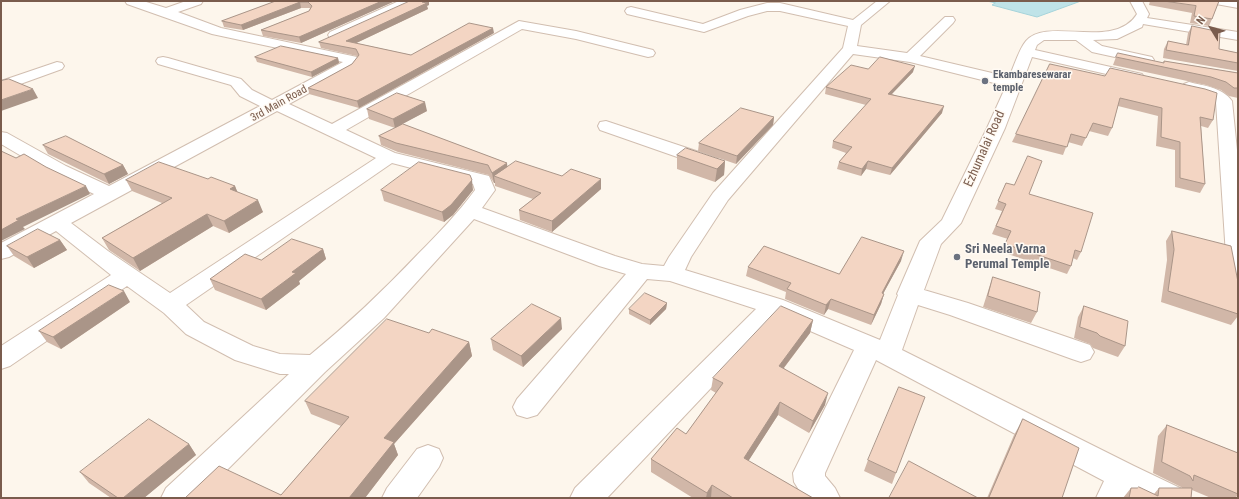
<!DOCTYPE html>
<style>
body{margin:0}
#map{position:relative;width:1239px;height:499px;overflow:hidden;background:#fdf6ec;font-family:"Roboto Condensed",sans-serif}
canvas{display:block}
.frame{position:absolute;inset:0;border:2px solid #7a5c4d;pointer-events:none}
.north{position:absolute;left:1191px;top:8px;width:40px;height:40px;-webkit-text-stroke:3px #fffaf3;paint-order:stroke;rotate:307deg;font-size:11px;font-weight:700;line-height:16px;text-align:center;color:#7a5c4d}
.north::after{content:'';display:block;margin:auto;width:14px;height:18px;background:#7a5c4d;clip-path:polygon(50% 0,100% 100%,50% 72%,0 100%)}
</style>
<div id="map">
<canvas width="1239" height="499"></canvas>
<div class="frame"></div>
<div class="north">N</div>
</div>
<script>
const c = document.querySelector('canvas').getContext('2d');
c.lineJoin = 'round';
function fill(path, color) {
  c.fillStyle = color;
  c.fill(path, 'evenodd');
}
function trace(path, color, width, dash) {
  c.strokeStyle = color;
  c.lineWidth = width;
  c.lineCap = dash ? 'butt' : 'round';
  c.setLineDash(dash || []);
  c.stroke(path);
}
function write(font, color, halo, rows, align = 'center') {
  c.font = font + ' "Roboto Condensed",sans-serif';
  c.lineWidth = 3;
  c.setLineDash([]);
  c.textBaseline = 'middle';
  c.strokeStyle = halo;
  c.fillStyle = color;
  for (const [text, x, y, turn = 0] of rows) {
    c.save();
    c.translate(x, y);
    c.rotate((+turn || 0) * Math.PI / 180);
    c.textAlign = isNaN(turn) ? turn : align;
    if (halo) c.strokeText(text, 0, 0);
    c.fillText(text, 0, 0);
    c.restore();
  }
}
const water = new Path2D(`
 M987,1H1081L1037,17L992,5L995,3Z`);
fill(water, '#bfe3e8');
trace(water, '#a5d3da', 1);
const minor = new Path2D(`
 M125,1H143L166,8L186,1H203L201,4L178,12L221,28L357,57L359,60L353,69L289,104L332,124L519,21L576,31L653,50L655,53L653,56L648,57L576,39L522,29L346,130L395,153L489,176L495,190L482,208L615,256L642,264L664,266L669,257L713,193L843,48L848,26L780,11H767L748,16L704,32L627,14L625,11L627,8L631,7L703,24L740,10L767,3H780L853,20L877,1H890L861,25L857,46L907,53L945,17H953L955,20L953,23L920,56L1009,77C1014,67 1019,49 1026,41C1047,16 1114,51 1137,14L1130,1H1142L1149,14L1147,18L1238,32V40L1143,24L1142,27L1117,39L1093,40L1102,46L1152,57L1154,60L1152,63L1147,64L1092,52L1076,40H1044L1037,45L1035,50L1142,74L1144,77L1142,80L1137,81L1032,57L1005,128L961,223L941,244L924,290L968,303L1090,345L1094,352L1090,359L1081,362L1072,359L950,315L918,305L902,350L1134,466L1180,488L1185,498H1137L1130,494L1128,498H1096L1104,481L876,360L825,473V476L835,488L840,498H804L794,482L793,473L854,350L778,317L607,498H570L575,488L756,309L670,281L647,279L537,415L527,418L517,415L513,407L517,399L626,274L599,266L474,219L384,318L325,372L199,498H161L166,488L289,374H280L235,360L186,334L164,313L127,286L10,366L1,369V346L111,275L56,231L9,257L1,259V243L94,194L52,174L1,144V132L7,133L66,166L109,186L260,106L240,96L231,85L158,64L156,61L158,58L163,57L168,58L241,79L252,90L272,100L343,62L212,34L127,4ZM853,54L910,62L1006,86L987,128L942,220L920,241L897,294L898,295L880,340L783,300L685,270L691,257L728,200ZM277,111L376,158L170,293L108,251L71,223ZM392,163L473,184L475,190C458,213 438,234 418,254C384,290 348,324 310,355L280,354L253,346L204,322L186,305Z
 M399,1H415L413,4L340,38H330L328,35L330,32Z
 M1214,1H1238V8L1216,4Z
 M57,62L62,63L64,66L62,69L1,91V81Z
 M1189,82C1204,86 1222,87 1232,101L1238,160V278L1230,276L1227,271L1216,102L1207,96L1184,90L1181,87L1184,84Z
 M606,121L717,158L719,162L717,166L710,168L703,166L600,130L598,126L600,122Z
 M428,445L439,449L443,458L439,467L417,498H382L387,488L417,449Z`);
trace(minor, '#d1beb0', 2);
fill(minor, '#fff');
fill(new Path2D(`
 M276,1H395L301,43L263,36L261,30L309,11L310,8H301L243,30L224,27L222,21Z
 M1150,1H1219L1212,19L1209,26L1190,23L1192,13L1149,5Z
 M429,5L427,6L428,9L356,43L411,55L494,33L359,108L309,94L308,88L352,64L358,56H357L321,48L319,42Z
 M1192,26L1219,49L1238,53V71L1163,58L1164,49L1168,41L1186,45L1188,33Z
 M255,57L338,58L339,63L312,77L257,62Z
 M1116,57L1163,63L1164,61L1238,73V98L1229,96L1221,90L1206,85L1113,65Z
 M1050,64L1213,120L1208,128L1201,126L1205,184L1200,193L1175,187V150L1156,146L1158,116L1118,106L1112,128L1108,136L1089,131L1082,146L1068,142L1063,155L1012,142L1016,134Z
 M868,69L913,72L892,94L942,113L890,175L866,169L861,176L837,169L839,162L846,153L832,148L833,141L866,105L825,94L826,87Z
 M367,109L427,111L402,124L507,163V167L601,189L552,232L520,220L519,210L533,199L495,186V183H494L489,175L398,152L381,145L379,136L395,128L369,119Z
 M774,117L773,125L736,164L698,151L699,143Z
 M43,145L123,165L128,174L109,184L48,154Z
 M677,155L725,161L724,175L715,182L677,169Z
 M208,179L235,186L237,192L263,212L229,233L213,226L140,271L109,250L102,238L162,203L132,191L126,180Z
 M1006,183L1029,194L1081,252L1077,260L1073,258L1071,266L1067,274L1002,252L1008,239L992,234L1002,211L995,209Z
 M381,190H473L453,215L444,222L384,201Z
 M1172,231L1238,282V316L1231,325L1161,302L1167,260L1166,241Z
 M60,240L67,250L34,268L14,256L7,246Z
 M323,249L326,259L299,281L300,284L266,310L215,290L210,279L261,260Z
 M901,261L883,294H884L881,304L871,325L828,309L824,315L785,299L786,292L746,276L748,267L839,274Z
 M993,277L1037,312L1031,323L983,307L989,288Z
 M130,302L61,349L47,342L39,331Z
 M667,303L666,309L650,325L629,314V309Z
 M1084,306L1125,346L1118,357L1093,348L1090,344L1074,338L1078,317Z
 M813,320L810,333L784,368L825,405L809,433L778,415L748,461L813,498H693L651,472V459L686,434L716,393L711,390L713,378Z
 M562,329L523,367L493,350L491,339Z
 M429,333L469,342L472,356L394,444L398,455L365,498H185L281,495L341,426L311,414L305,401Z
 M1023,419L1062,498H987L1014,435Z
 M1167,425L1238,453V495L1235,498H1211L1192,490L1191,498H1123L1131,488L1154,494L1159,488H1182L1181,487L1153,473L1158,436Z
 M189,444L196,455L144,498H111L89,483L80,472Z
 M868,460L896,473L892,484L864,471Z`), '#d1b7a8');
fill(new Path2D(`
 M382,1H395L301,43L299,37Z
 M424,1H429V5L427,6L428,9L348,47L346,41Z
 M300,2L301,8L243,30L241,25Z
 M493,28L494,33L359,108L357,101Z
 M338,58L339,63L312,77L311,72Z
 M915,66L913,72L886,100L888,94Z
 M33,89L38,98L1,111V100Z
 M425,102L427,111L395,128L393,119Z
 M944,106L942,113L890,175L892,168Z
 M774,117L773,125L736,164L737,156Z
 M725,161L724,175L715,182L717,169Z
 M868,161L866,169L861,176L862,169Z
 M507,163L508,172L494,176L495,183H494L492,173Z
 M123,165L128,174L109,184L104,174Z
 M601,179V189L552,232V221Z
 M472,180L473,190L453,215L444,222L442,212Z
 M86,186L90,194L23,227L25,229L1,241V230L16,219Z
 M235,186L240,198L230,189Z
 M258,200L263,212L229,233L224,221Z
 M207,214L213,226L140,271L133,258Z
 M60,240L67,250L34,268L27,257Z
 M323,249L326,259L299,281L300,284L266,310L261,299L292,272Z
 M904,251L901,261L878,303L882,293Z
 M124,291L130,302L61,349L53,337Z
 M884,294L881,304L871,325L874,315Z
 M831,299L828,309L824,315L826,305Z
 M667,303L666,309L650,325V320Z
 M561,318L562,329L523,367L521,356Z
 M813,320L810,333L776,378L779,366Z
 M469,342L472,356L394,444L398,455L365,498H349L384,438Z
 M828,393L825,405L809,433L813,421Z
 M780,402L778,415L742,471L744,458Z
 M189,444L196,455L144,498H123Z
 M712,485L711,498H706L707,493Z`), '#aa9588');
const building = new Path2D(`
 M276,1H382L299,37L261,30L309,11L312,6L308,2H300L241,25L222,21Z
 M410,1H424L422,2L427,3L346,41L411,55L469,23L493,28L357,101L308,88L352,64L359,55L356,49L319,42Z
 M1164,1H1219L1212,19L1194,16L1196,6Z
 M1192,26L1220,32L1219,49L1238,53V63L1166,50L1168,41L1188,45Z
 M281,46L338,58L311,72L255,57Z
 M1118,53L1164,63V61L1238,73V88H1234L1226,82L1211,77L1116,57Z
 M880,57L915,66L888,94L944,106L892,168L868,161L862,169L839,162L852,147L833,141L871,99L826,87L851,65L868,69Z
 M1050,64L1105,76L1110,68L1205,89L1217,93L1213,120L1200,117L1205,184L1180,178V142L1161,137L1162,108L1120,98L1112,128L1093,123L1086,138L1071,134L1067,147L1016,134Z
 M9,79L33,89L1,100V81Z
 M397,93L425,102L393,119L367,109Z
 M741,108L774,117L737,156L699,143Z
 M403,124L507,163L492,173L488,165L396,143L379,136Z
 M66,136L123,165L104,174L43,145Z
 M686,148L725,161L717,169L677,155Z
 M1,151L16,158L24,154L46,167L86,186L16,219L19,220L1,230Z
 M1028,156L1042,161L1029,194L1093,213L1081,252L1075,250L1071,266L1005,244L1011,231L996,226L1006,204L998,201L1006,183L1014,185Z
 M516,161L562,176L571,169L601,179L552,221L519,210L541,193L494,176Z
 M159,162L208,179L211,177L235,186L230,189L258,200L224,221L207,214L133,258L102,238L172,198L126,180Z
 M419,162L470,175L472,180L451,205L442,212L381,190Z
 M38,229L60,240L27,257L7,246Z
 M1172,231L1231,246L1238,282V314L1168,291L1174,250Z
 M862,237L904,251L882,293L884,294L874,315L831,299L826,305L787,289L791,283L748,267L764,246L839,274Z
 M292,239L323,249L292,272L296,273L261,299L210,279L245,254L261,260Z
 M993,277L1040,292L1037,312L988,296Z
 M109,285L124,291L53,337L39,331Z
 M645,293L667,303L650,320L629,309Z
 M532,304L561,318L521,356L491,339Z
 M781,306L813,320L779,366L828,393L813,421L780,402L744,458L813,498H733L712,485L707,493L651,459L677,428L686,434L723,383L713,378Z
 M1084,306L1128,321L1125,346L1100,336L1097,333L1080,327Z
 M387,319L429,333L432,329L469,342L384,438L394,442L349,498H185L219,466L281,495L349,417L305,401Z
 M899,387L925,397L896,473L868,460Z
 M149,419L189,444L123,498H118L80,472Z
 M1023,419L1079,448L1062,498H989Z
 M1167,425L1238,453V494L1194,475L1193,481L1190,476L1162,462Z
 M909,461L978,498H889Z
 M1139,487L1158,496L1159,488H1192L1191,498H1129L1131,488H1137Z`);
fill(building, '#f3d5c3');
trace(building, '#aa9588', 1);
for (const [x, y, r, color] of [
 [985,81,4,"#6b7280"],
 [957,257,4,"#6b7280"]
]) {
  const dot = new Path2D();
  dot.arc(x, y, r, 0, 2 * Math.PI);
  c.fillStyle = color;
  c.fill(dot);
  trace(dot, '#fffaf3', 1.5);
}
write('bold 11px', '#5b616d', '#fffaf3', [
 ["Ekambaresewarar",993,75],
 ["temple",993,88]
], 'left');
write('11px', '#7a5c4d', '#fffaf3', [
 ["3rd Main Road",279,104,-29]
]);
write('13px', '#7a5c4d', '#fffaf3', [
 ["Ezhumalai Road",985,149,-66]
]);
write('bold 13px', '#5b616d', '#fffaf3', [
 ["Sri Neela Varna",965,250],
 ["Perumal Temple",965,265]
], 'left');
</script>
